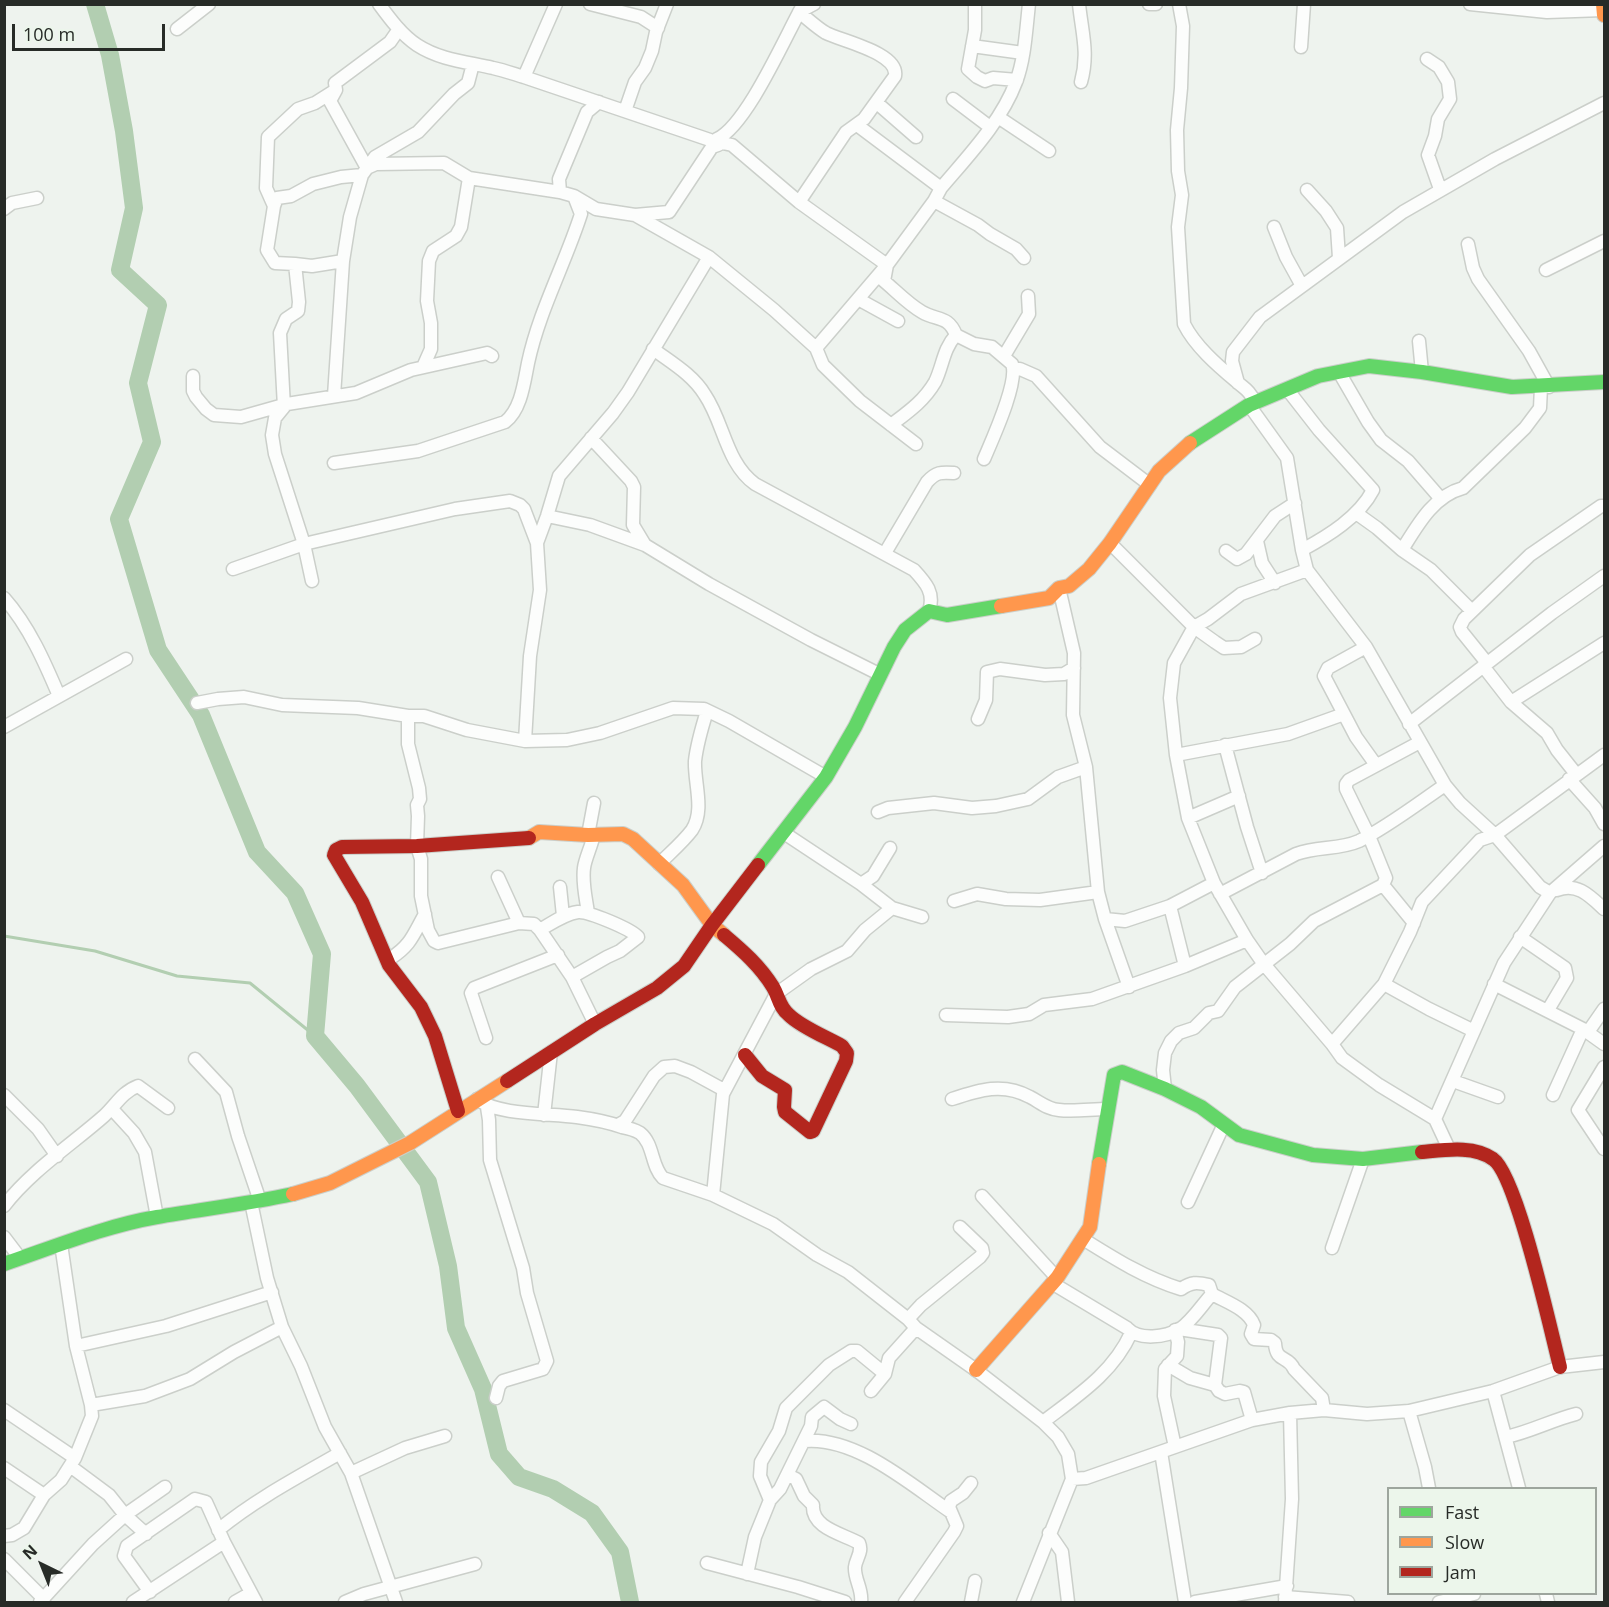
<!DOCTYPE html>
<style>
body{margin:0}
#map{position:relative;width:1609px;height:1607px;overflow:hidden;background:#eef3ee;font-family:"Open Sans",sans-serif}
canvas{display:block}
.frame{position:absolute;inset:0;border:6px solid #272b27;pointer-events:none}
.legend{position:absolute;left:1387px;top:1487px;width:210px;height:108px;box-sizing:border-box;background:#ecf6eb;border:2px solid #9da59d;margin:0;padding:8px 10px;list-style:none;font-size:18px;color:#272b27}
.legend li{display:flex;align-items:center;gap:12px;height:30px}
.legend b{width:30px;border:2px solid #9da59d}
.north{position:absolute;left:12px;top:1535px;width:60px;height:60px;-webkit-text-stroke:4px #ecf6eb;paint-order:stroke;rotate:317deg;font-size:16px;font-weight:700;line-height:24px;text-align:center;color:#272b27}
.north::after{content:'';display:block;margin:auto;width:21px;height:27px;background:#272b27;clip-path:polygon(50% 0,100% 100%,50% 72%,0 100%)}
.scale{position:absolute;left:12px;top:24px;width:153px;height:27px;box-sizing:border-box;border:3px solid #272b27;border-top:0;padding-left:8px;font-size:18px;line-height:21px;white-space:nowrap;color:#272b27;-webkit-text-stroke:4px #ecf6eb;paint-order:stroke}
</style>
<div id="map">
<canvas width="1609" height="1607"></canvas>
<div class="frame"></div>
<ul class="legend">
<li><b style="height:8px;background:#63d668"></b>Fast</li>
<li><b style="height:8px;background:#ff974d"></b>Slow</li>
<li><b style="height:8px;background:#b3261e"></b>Jam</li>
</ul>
<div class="north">N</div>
<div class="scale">100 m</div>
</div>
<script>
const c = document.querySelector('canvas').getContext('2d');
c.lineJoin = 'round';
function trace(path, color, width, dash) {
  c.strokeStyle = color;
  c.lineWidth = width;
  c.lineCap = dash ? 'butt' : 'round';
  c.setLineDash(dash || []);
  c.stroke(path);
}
trace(new Path2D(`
 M4,936L95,951L177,976L250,983L315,1036`), '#b2ceb1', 3);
trace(new Path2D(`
 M95,4L110,55L124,131L134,208L120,270L158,305L138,383L152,442L119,519L158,650L201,715L257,852L295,893L322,954L315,1036L357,1086L428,1182L448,1266L456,1328L483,1389L499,1454L519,1477L553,1489L592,1513L620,1552L630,1602`), '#b2ceb1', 18);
const street = new Path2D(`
 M379,4C390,19 402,35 417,45C440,60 467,62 493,68C503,70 514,74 524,77L710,140
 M590,4L641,17L658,28
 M975,4V30L968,69L977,77L985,81L993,78L1017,80
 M1079,4C1082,33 1089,53 1081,82
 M1149,4H1156
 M1179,4L1183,26L1181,88L1177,130L1178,171L1182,195L1178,227L1184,324C1195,346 1217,365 1236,381C1246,390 1248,389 1255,402
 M1470,4L1547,12L1603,10
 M177,29L209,4
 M972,46L1023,53
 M1301,47L1304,4
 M1427,59L1439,67L1448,82L1450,99L1438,119L1435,136L1428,155L1440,189
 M524,77L556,4
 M953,99L990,127
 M877,103L916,137
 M625,111L635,82L645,68L652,51L656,32L667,4
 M998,117L1049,151
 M857,125L941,188
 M717,139C747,125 785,37 803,5
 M718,142L732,145L799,202L887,265L884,281C896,291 908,304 922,312C937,321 948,315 956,335L974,344L992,347L1012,364C1019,382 992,440 984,459
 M367,168L376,164L444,163L469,178L560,192L574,196L596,209L635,215L709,257L774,310L816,348L823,365L860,401L916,444
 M367,168L330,101L336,90L335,83L390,42L399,29
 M1307,190L1326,211L1337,228L1339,258
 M560,192L559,179L587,112L599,102
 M934,201L978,225L990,234L1016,249L1024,258
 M799,202L846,132L864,119L895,76C899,53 842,41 826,33C816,27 808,19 799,12L814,4
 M274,206L266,188L268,137L298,109L315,103L334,91
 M4,209L12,203L37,198
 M635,215L669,212L712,147L718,145L717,139
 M1274,227L1286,257L1302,286
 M1468,244L1473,268L1478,279L1529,351L1549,387
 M295,264L312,266L343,261
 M1546,270L1604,241
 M858,299L898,321
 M1419,341L1422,372
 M816,348L887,265L934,201L941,188C968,156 1001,122 1016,82C1025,58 1026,30 1029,4
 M653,349C672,363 693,375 705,395C724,423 726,463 755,484L914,570C926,583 935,593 929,611
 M1004,356L1029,314L1028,296
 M423,367L431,349V323L427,301L429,261L433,251L456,236L461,227L469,178
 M1014,369H1020L1036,376L1100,447L1150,485
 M1339,372L1368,422L1381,440L1408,461L1441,499
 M193,376V391L196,397L206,409L214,415L241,417L287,404L356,393L411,370L487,353L492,356
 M1238,383L1232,361L1233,352L1260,317L1403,212L1495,159L1604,103
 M1287,389L1319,430L1373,490C1359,517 1328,536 1302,550
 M334,396L343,261L350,217L362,175L375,157L418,132L454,94L468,83L473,64
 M1249,405L1287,458L1302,550L1307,570L1366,647L1445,785L1460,803L1495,835L1540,887L1550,893
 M891,425C908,412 924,401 935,382C943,366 943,349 956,335
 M591,438L631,481L634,487L633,525L645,545
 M334,463L418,451L505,422C521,410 524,383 528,363C539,311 565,264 581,214L574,196
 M1356,513L1377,528L1402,550L1431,570L1471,610
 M547,516L590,525L645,545L709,584L811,640L879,674
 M1257,541L1262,563L1275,583
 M537,543L547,516L559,476L613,413L628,392L709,257
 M1110,543L1194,627L1215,642L1224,648L1241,647L1255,639
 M1402,550C1417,526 1433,496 1463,488L1525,428L1540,408L1541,387
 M1226,551L1237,559L1246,554L1275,516L1295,503
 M885,553L927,482C936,472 941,472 954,473
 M233,569L304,544L455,509L510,501L520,505L524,509L537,543L540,590L530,656L525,741
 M1307,570L1241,594L1208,619L1194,627L1174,663L1170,698L1176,755L1188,818L1214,883L1247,940L1263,963L1332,1044L1342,1058L1379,1085L1435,1119L1449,1149
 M312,581L304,544L275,454L272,435L275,418L284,407L280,333L286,319L298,311L299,302L295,264L275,263L267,250L268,244L274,206L277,198L291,196L313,184L341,177L362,175
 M1059,588L1074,653L1073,715L1086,767L1098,892L1105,919L1129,987
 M4,598C29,626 45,663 59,696
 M1366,647L1328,668L1324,676L1356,737L1376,765
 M1487,663L1462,632L1460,627L1464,619L1530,555L1601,506H1604
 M1483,666L1511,702L1547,733L1557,750L1576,774
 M1511,702L1604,643
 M197,703L218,699L244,697L282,705L358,708L408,716H424L467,730L525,741L567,740L600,733L673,708L704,709L729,721L826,777
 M408,716V744L419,788L420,799L417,805L418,816L417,846L421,859V896L428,930L434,941L438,943L519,923L534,924L540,930L572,977L595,1024
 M978,719L986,700L987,672L1000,669L1045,675L1064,674L1074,668
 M1409,724L1552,613L1604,576
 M4,727L126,659
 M1225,745L1247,827L1262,873
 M1176,755L1288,734L1344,714
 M1569,779L1595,808L1604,824
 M878,812L888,808L934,803L972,808L996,806L1028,799L1058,777L1086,767
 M1188,818L1239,796
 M784,833L861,884L892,908L922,917
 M588,835L594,803
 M659,864C670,853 683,842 692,830C705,810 694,783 695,761C697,743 702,727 707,711
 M498,877L519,923
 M861,884L873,876L890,848
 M1383,885L1414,923
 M560,887L563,916
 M1557,890C1577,882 1590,896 1604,909
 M1220,894L1296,854C1317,846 1339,850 1359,841C1386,828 1420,802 1445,785
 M954,901L977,894L1006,899L1040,900L1098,892
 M1170,906L1185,966
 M588,913C586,898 582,883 584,868C585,859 592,845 594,834
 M1105,919L1125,921L1170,906L1214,883
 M540,930C552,923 564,914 578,912C588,911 631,929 638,937L620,951L607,957L572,977
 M1520,937L1565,968L1567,978L1548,1010
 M389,965L391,958C411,945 413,935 425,914
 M1384,984L1429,1009L1474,1031
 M1494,984L1583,1029L1604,1044
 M946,1015L1008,1017L1029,1014L1044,1005L1092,999L1185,966L1247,940
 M1588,1032L1604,1009
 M486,1038L471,993L474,988L558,955
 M1332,1044L1384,984L1410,932L1422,902L1480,840L1495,835L1604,755
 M195,1059L226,1092L238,1136L260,1201
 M1604,1067L1578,1110L1604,1149
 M1453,1081L1498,1097
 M1165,1089L1163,1070L1165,1053L1171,1041L1179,1033L1194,1028L1209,1013L1218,1011L1235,987L1290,944L1314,921L1383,885L1386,878L1369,836L1346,789V784L1349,780L1420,742
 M4,1095L38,1129L57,1156
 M1553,1095L1583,1029
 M477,1099C499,1116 549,1113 577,1117C592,1119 608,1122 622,1127C628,1128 635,1130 640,1133C654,1144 651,1166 663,1178L713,1195L773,1224L817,1255L848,1272L908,1319L916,1328L976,1370L1043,1422L1058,1437L1068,1454L1072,1479L1023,1602
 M952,1099C979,1090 1003,1082 1030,1097C1040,1102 1047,1109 1059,1110C1074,1112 1092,1109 1107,1109
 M487,1107L489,1120L490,1160L523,1268L527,1293L547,1361L543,1369L503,1381L499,1386L496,1398
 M112,1109L134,1133L145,1152L157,1217
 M544,1115L551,1052
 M1435,1119L1504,963L1550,893L1604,846
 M618,1125L625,1121L654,1076L664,1067L675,1066L691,1072L724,1090
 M713,1195L723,1094L776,994L811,969L847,951L865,930L892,908
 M982,1196L1057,1278
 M251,1202L267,1278L282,1327L301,1366L325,1427L351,1473L396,1602
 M1188,1202L1224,1124
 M4,1206C31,1171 71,1145 104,1116C116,1105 122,1092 138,1086L168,1108
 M4,1237L20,1258
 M1083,1239C1115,1259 1145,1278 1181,1289C1191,1282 1197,1282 1209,1285L1212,1294C1226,1302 1248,1309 1254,1325L1251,1334L1254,1339L1271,1340L1275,1343C1276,1363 1288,1355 1294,1369L1318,1394L1322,1398L1324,1410
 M1332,1248L1363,1159
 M1052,1283L1127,1328C1139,1341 1166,1337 1180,1329C1192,1321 1202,1305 1212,1294
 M908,1319L921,1305L980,1257L983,1253L982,1248L960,1227
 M1179,1329L1218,1335L1221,1338L1215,1385
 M1175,1330L1178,1342L1177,1356L1165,1369L1164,1396L1175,1447
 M76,1346L166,1326L272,1292
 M1168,1365L1190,1378L1215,1385L1219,1391L1225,1394L1240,1391L1244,1392L1252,1420
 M871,1391L885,1374L889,1358L916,1328
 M1493,1391L1519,1488
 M91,1405L145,1396L190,1379L234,1352L282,1327
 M4,1410L75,1458
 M1409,1411L1425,1467L1429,1488
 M1043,1422C1077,1396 1113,1373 1131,1333
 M1506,1437C1530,1432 1552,1420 1576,1414
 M804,1441C856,1436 911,1485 951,1512
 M1161,1452L1185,1602
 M70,1466L109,1495L125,1515L146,1534
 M4,1468L44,1495
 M351,1473L405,1448L445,1436
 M788,1475L796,1479L804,1496L813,1505C811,1528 843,1534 859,1543C863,1552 856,1558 855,1567C854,1579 863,1590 861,1602
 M1072,1479L1086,1478L1252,1420L1290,1413L1324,1410L1367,1414L1409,1411L1493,1391L1560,1367L1604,1362
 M770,1500L760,1476L761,1462L779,1431L786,1408L829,1365L851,1351H857L885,1374
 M218,1530C256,1499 298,1477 340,1453
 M1049,1533L1062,1552L1068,1602
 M4,1536L12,1535L24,1528L44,1495L61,1480L75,1458L92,1416L91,1405L76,1346L61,1244
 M4,1559L44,1599
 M707,1563L798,1587L845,1602
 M747,1574L755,1537L770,1500L780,1489L811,1426L812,1417L824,1407L840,1419L851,1424
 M150,1592L124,1556L127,1546L195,1499L206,1502L224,1542L256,1602
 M1546,1594L1548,1602
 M1285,1597L1348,1602
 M40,1602L93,1544L125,1515L165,1487
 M133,1602L224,1542
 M235,1602L251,1593
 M345,1602L364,1594L475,1564
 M905,1602L954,1532L957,1526L949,1507L951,1501L963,1493L971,1483
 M971,1602L975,1581
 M1195,1602L1287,1586
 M1285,1602L1292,1499L1290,1413
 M1439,1602L1474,1594`);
const fast = new Path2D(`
 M1190,443L1249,405L1318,376L1369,366L1422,372L1512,387L1604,382
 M758,865L826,777L855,727L894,647L905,630L929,611L947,615L1001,606
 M1099,1164L1114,1075L1122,1072L1165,1089L1201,1107L1239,1135L1313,1155L1363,1159L1422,1152
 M4,1264C54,1247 105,1226 157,1217C203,1209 248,1204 293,1194`);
const slow = new Path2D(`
 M1603,4L1604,15
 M1001,606L1049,598L1059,588L1069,586L1089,569L1110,543L1159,471L1190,443
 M529,838L539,832L588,835L623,834L633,839L683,885L712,925L724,935
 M293,1194L330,1183L410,1143L507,1081
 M976,1370L1057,1278L1090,1227L1099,1164`);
const jam = new Path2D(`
 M724,935C743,951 760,966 773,987C779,997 779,1007 789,1015C801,1027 826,1037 842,1046L847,1053L846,1061L813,1131L810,1132L785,1112L784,1107L785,1090L762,1076L745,1055
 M507,1081L595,1024L657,988L684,966L712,925L758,865
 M458,1111L435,1036L421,1007L389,965L362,902L334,855L336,850L342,847L417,846L529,838
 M1422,1152C1444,1150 1474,1145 1493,1159C1517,1175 1551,1332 1560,1367`);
trace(street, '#cbcfca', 15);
trace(fast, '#cbcfca', 16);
trace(slow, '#cbcfca', 16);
trace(jam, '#cbcfca', 16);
trace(street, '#fcfdfc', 12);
trace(fast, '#63d668', 14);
trace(slow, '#ff974d', 14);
trace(jam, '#b3261e', 14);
</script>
